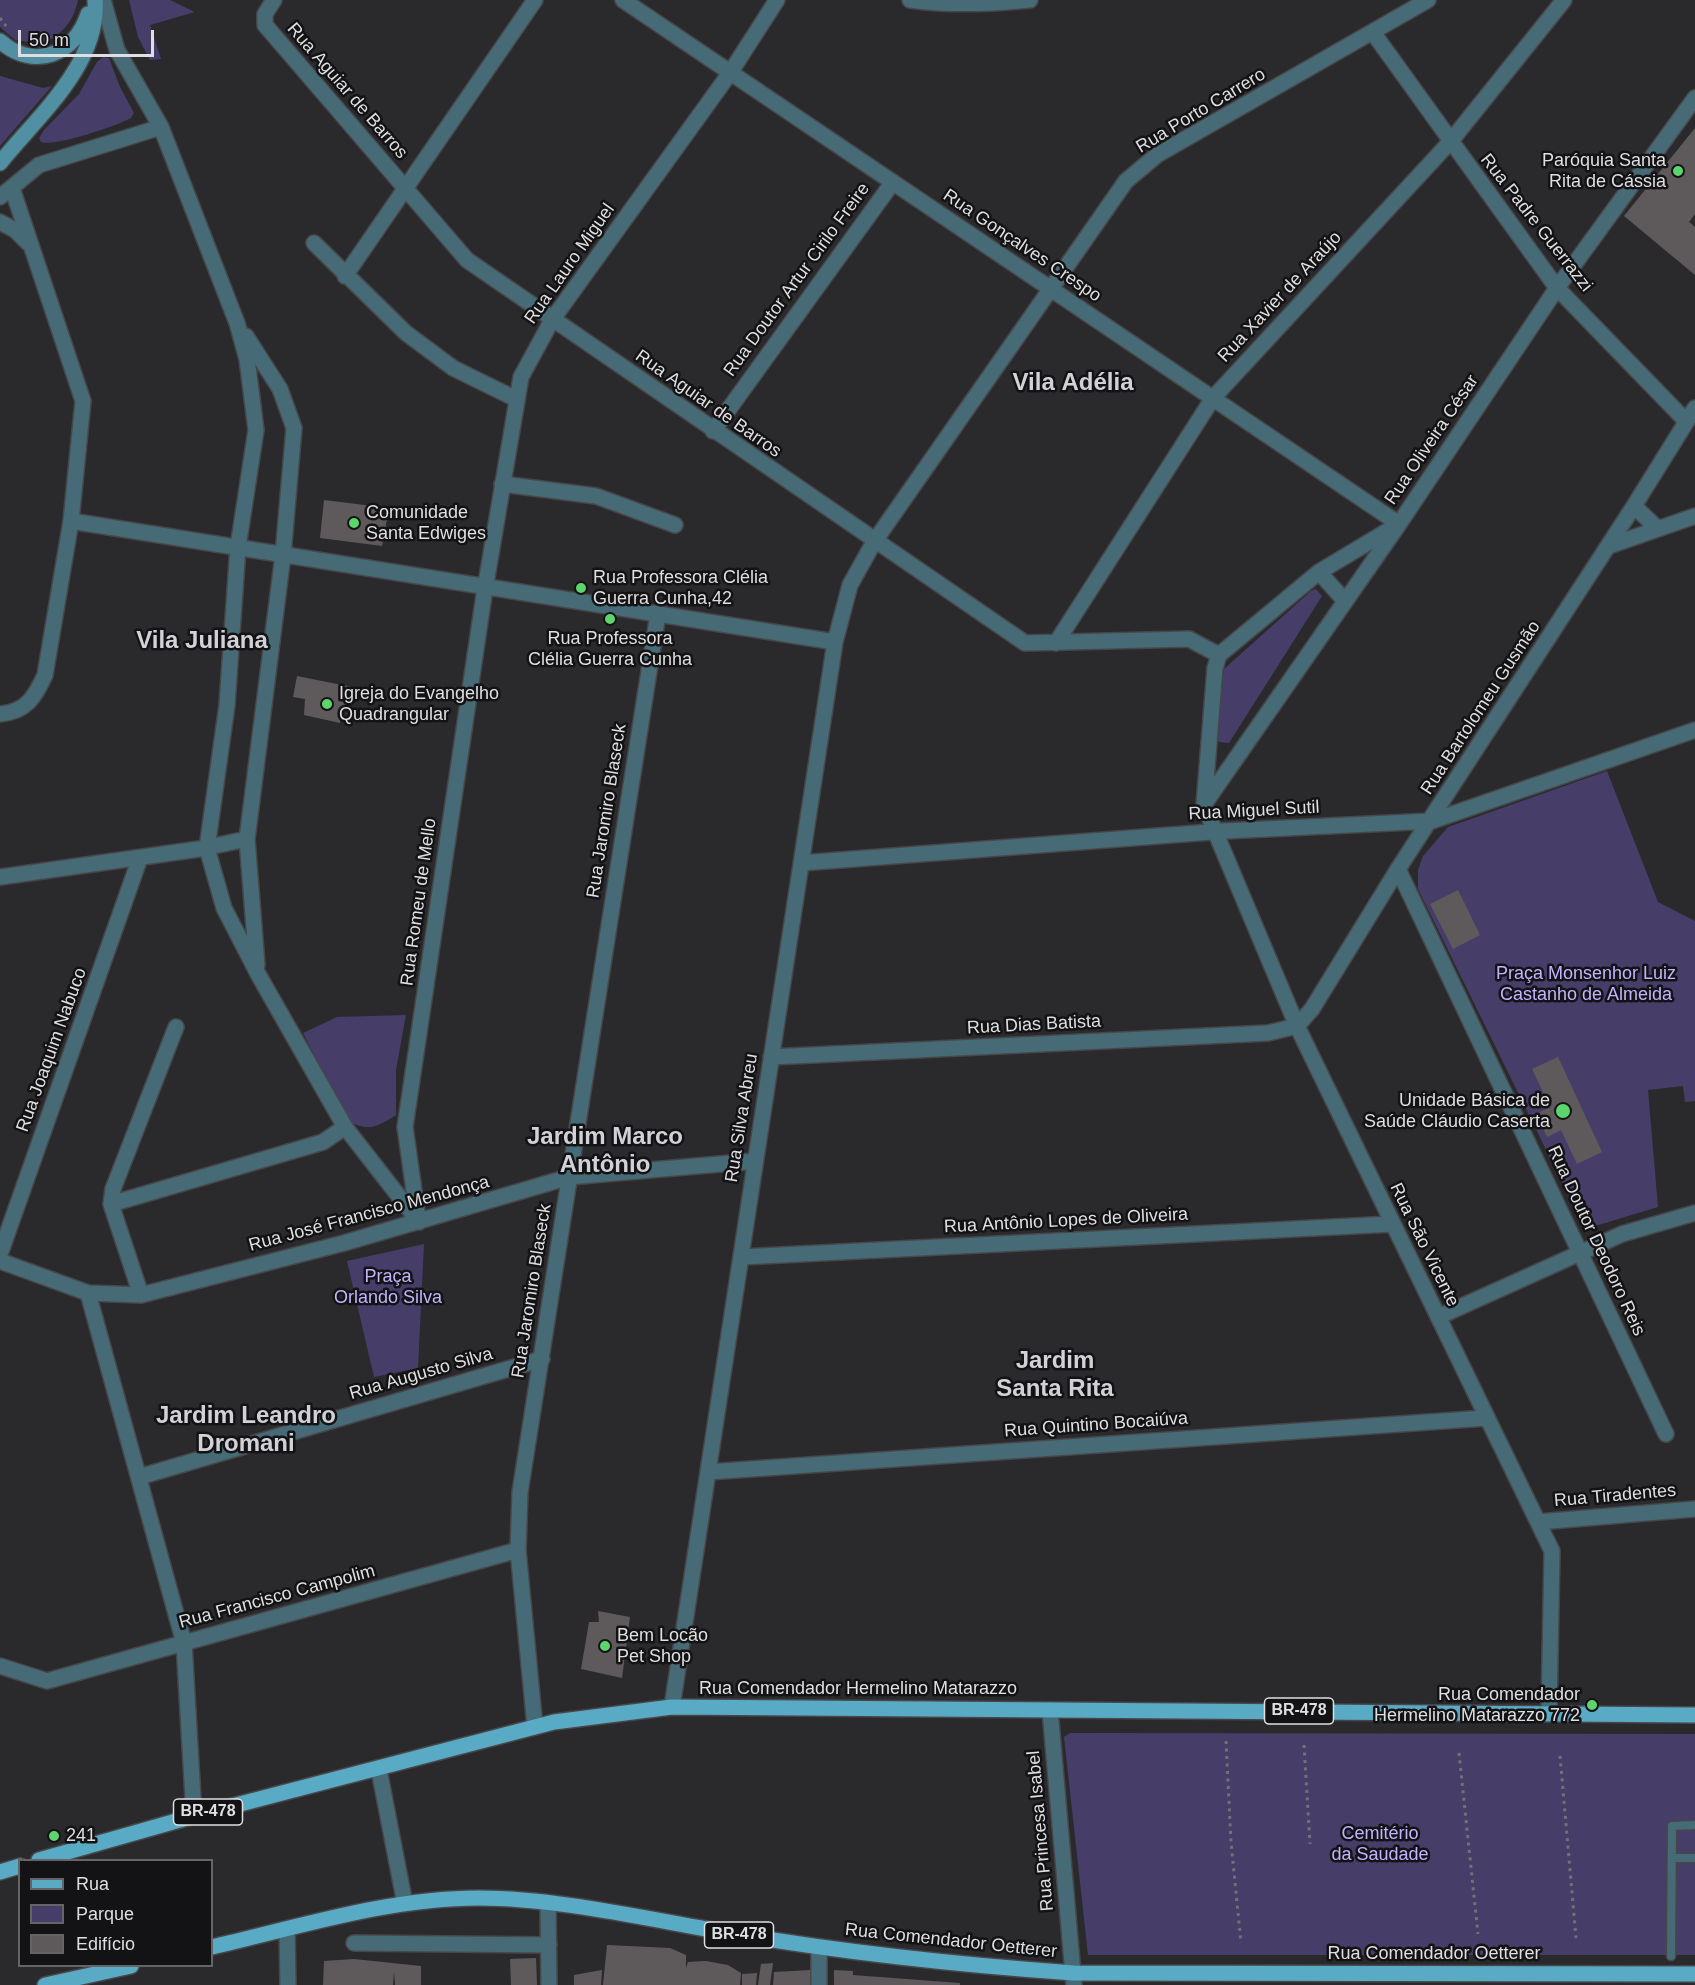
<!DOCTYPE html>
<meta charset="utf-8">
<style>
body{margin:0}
#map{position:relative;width:1695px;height:1985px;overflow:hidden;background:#2a2a2d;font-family:Helvetica,sans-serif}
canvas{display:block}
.legend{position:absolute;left:18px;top:1859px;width:195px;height:108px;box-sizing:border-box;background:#131214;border:2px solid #656466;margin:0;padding:8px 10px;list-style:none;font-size:18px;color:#dfdfe1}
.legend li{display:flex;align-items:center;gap:12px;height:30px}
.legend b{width:30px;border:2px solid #656466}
.scale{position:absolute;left:18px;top:30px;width:136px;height:27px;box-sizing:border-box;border:3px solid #dfdfe1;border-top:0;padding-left:8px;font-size:18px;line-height:21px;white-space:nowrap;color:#dfdfe1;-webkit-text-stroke:4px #131214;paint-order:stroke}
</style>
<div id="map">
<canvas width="1695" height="1985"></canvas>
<ul class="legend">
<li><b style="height:8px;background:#59aac4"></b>Rua</li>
<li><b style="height:16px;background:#463e69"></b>Parque</li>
<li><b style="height:16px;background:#5e5a5c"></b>Edifício</li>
</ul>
<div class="scale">50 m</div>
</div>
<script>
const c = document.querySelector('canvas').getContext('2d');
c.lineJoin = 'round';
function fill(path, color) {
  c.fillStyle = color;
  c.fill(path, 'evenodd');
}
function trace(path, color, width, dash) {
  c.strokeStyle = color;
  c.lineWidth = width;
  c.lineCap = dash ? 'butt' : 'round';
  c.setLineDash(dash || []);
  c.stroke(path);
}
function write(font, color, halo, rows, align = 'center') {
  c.font = font + ' Helvetica,sans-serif';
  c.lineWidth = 5;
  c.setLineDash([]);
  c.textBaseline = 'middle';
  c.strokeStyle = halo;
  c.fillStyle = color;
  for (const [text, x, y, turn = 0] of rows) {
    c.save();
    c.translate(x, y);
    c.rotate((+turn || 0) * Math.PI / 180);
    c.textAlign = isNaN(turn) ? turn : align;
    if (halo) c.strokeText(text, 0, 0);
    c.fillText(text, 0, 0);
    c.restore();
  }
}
fill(new Path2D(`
 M0,0H78C73,23 63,32 44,44L15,40L0,27Z
 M129,0H170L195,12L150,25L161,59L150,60L138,37Z
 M103,57L109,58L120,87L134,113L131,118C116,126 55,147 41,142L39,138L44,130L79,94L97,62Z
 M0,76L43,88L52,86L0,146Z
 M1316,589L1322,596L1229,743L1219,742L1216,737L1224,669L1311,591Z
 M1607,771L1658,902L1695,921V1101L1685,1102L1683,1086L1648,1090L1658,1207L1585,1229L1418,889V870L1423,856L1448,827Z
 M406,1015L396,1070V1115C377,1127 369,1132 348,1121L303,1033L337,1017Z
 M424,1244L418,1368L374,1377L347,1261Z
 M1070,1733L1695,1734V1955H1088L1064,1737Z`), '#463e69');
fill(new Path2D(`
 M1695,128V214L1689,222L1695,227V275L1624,216Z
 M324,500L389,508L382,546L320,538Z
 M297,676L352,687L349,709H341L340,723L304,715L305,699L293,697Z
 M1458,890L1480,935L1453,949L1430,904Z
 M1558,1057L1602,1152L1577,1164L1561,1130L1547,1137L1536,1114L1550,1107L1532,1069Z
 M598,1611L630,1617L622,1678L581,1669L589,1622H599Z
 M607,1945L670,1948L686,1955V1968L688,1962L706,1961L728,1965L741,1973L740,1985H603Z
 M536,1958L537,1985H511L510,1959Z
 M354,1959L421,1966V1985H395L394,1971L393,1985H323L324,1961Z
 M773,1963L770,1985H758L761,1964Z
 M602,1970L601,1985H574V1975Z
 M811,1970L810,1985H773L774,1972Z
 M834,1970L853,1971V1975L960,1983V1985H834Z
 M757,1973L756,1985H742V1974Z`), '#5e5a5c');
const service = new Path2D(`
 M1672,1858H1695
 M1671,1956L1672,1826L1695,1825`);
const minor = new Path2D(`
 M103,0L117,50L161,127L237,323L247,359L256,430L238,547L227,705L207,848L224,908L258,974L345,1127L419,1222
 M274,0L265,14V25L467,260L1025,643L1189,639L1219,655
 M623,0L1399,524
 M910,0C950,6 990,4 1030,0
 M1374,34L1557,288L1686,421
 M0,197L39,165L161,127
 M0,222L15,230L28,243
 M314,243L406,333L453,368L516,399
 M345,276L535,0
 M246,336L280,389L294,428L283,555L247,839L257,965
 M713,431L893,182
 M502,484L596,496L675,525
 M1634,506L1658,529
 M71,521L835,642
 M1399,524L1319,572L1219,655L1215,668L1204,805L1297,1026L1552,1551L1549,1712
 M1609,546L1695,516
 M1319,572L1345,601
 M1056,643L1213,398L1450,142L1564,0
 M0,714C26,712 35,697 45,675L71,521L83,401L12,188
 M1205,803L1399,524L1557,288L1695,98
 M801,863L1224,831L1432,821L1695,730
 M1398,869L1666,1434
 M0,877L199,849L247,839
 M1297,1026L1312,1009L1398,869L1634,506L1695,408
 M771,1057L1268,1033L1297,1026
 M111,1204L323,1142L345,1127
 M418,1219L405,1127L484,595L521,377L552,320L730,73L777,0
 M0,1254L140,858
 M741,1257L1393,1224
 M0,1261L88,1293L141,1295L344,1243L569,1177L755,1161
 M88,1293L184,1643L194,1816
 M141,1295L111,1204L113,1189L176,1027
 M1438,1317L1622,1234L1695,1213
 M708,1472L1486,1418
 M139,1477L542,1359
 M1538,1522L1695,1509
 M0,1666L47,1681L518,1550
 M672,1707L835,642L850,585L874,542L1126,181L1157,155L1428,0
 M1050,1710L1074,1985
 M535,1727L518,1550L520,1492L658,614
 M379,1770L405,1904
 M548,1904L549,1985
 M287,1929L288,1985
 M354,1943L549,1945
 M819,1985V1948`);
const secondary = new Path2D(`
 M0,41C34,71 75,55 88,14
 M0,163C36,118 100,64 95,0`);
const primary = new Path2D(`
 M39,1860L194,1816L554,1722L672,1707L1695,1715
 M0,1872L20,1866
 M212,1947C299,1927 389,1898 479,1898C560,1898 655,1921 736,1934C848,1953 961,1965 1074,1973L1695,1974
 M45,1985L131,1966`);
trace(service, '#47474a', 11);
trace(minor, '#47474a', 18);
trace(secondary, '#47474a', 18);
trace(primary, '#47474a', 18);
trace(new Path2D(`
 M0,18L6,26
 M1226,1741L1231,1842L1241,1943
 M1304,1745L1310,1844
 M1459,1753L1478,1934
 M1560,1756L1576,1938`), '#727274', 3, [3, 4.5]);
trace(service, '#466b77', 8);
trace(minor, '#466b77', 15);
trace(secondary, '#518fa3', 15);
trace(primary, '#59aac4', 15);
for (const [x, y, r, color] of [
 [1678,171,6,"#5cd56d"],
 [354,523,6,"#5cd56d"],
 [581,588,6,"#5cd56d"],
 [610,619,6,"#5cd56d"],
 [327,704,6,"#5cd56d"],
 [1563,1111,8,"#5cd56d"],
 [605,1646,6,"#5cd56d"],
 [1592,1705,6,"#5cd56d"],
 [54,1836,6,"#5cd56d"]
]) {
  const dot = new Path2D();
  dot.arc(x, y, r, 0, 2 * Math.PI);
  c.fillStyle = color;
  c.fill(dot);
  trace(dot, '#131214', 2);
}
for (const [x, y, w] of [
 [1299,1711,69],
 [208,1812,69],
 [739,1935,69]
]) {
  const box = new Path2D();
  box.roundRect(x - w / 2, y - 13, w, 26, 4.5);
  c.fillStyle = '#131214';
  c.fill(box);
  trace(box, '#dfdfe1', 1.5);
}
write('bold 16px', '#dfdfe1', null, [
 ["BR-478",1299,1711],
 ["BR-478",208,1812],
 ["BR-478",739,1935]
]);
write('18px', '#dfdfe1', '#131214', [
 ["Rua Aguiar de Barros",347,91,49],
 ["Rua Porto Carrero",1201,111,-31],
 ["Rua Padre Guerrazzi",1536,223,52],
 ["Rua Gonçalves Crespo",1022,246,34],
 ["Rua Lauro Miguel",570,264,-55],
 ["Rua Doutor Artur Cirilo Freire",797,280,-54],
 ["Rua Xavier de Araújo",1280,297,-47],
 ["Rua Aguiar de Barros",708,404,35],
 ["Rua Oliveira César",1432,440,-56],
 ["Rua Bartolomeu Gusmão",1481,708,-57],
 ["Rua Jaromiro Blaseck",607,811,-81],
 ["Rua Miguel Sutil",1254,811,-3],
 ["Rua Romeu de Mello",419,902,-82],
 ["Rua Dias Batista",1034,1025,-3],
 ["Rua Joaquim Nabuco",52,1050,-70],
 ["Rua Silva Abreu",742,1118,-81],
 ["Rua José Francisco Mendonça",369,1214,-15],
 ["Rua Antônio Lopes de Oliveira",1066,1221,-3],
 ["Rua Doutor Deodoro Reis",1596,1241,65],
 ["Rua São Vicente",1424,1245,64],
 ["Rua Jaromiro Blaseck",532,1291,-81],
 ["Rua Augusto Silva",421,1374,-16],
 ["Rua Quintino Bocaiúva",1096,1425,-4],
 ["Rua Tiradentes",1615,1496,-5],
 ["Rua Francisco Campolim",277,1597,-15],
 ["Rua Comendador Hermelino Matarazzo",858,1689],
 ["Rua Princesa Isabel",1041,1831,-95],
 ["Rua Comendador Oetterer",951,1941,6],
 ["Rua Comendador Oetterer",1434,1954]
]);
write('18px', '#dfdfe1', '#131214', [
 ["Paróquia Santa",1666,161,"right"],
 ["Rita de Cássia",1666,182,"right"],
 ["Comunidade",366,513],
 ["Santa Edwiges",366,534],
 ["Rua Professora Clélia",593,578],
 ["Guerra Cunha,42",593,599],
 ["Rua Professora",610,639,"center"],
 ["Clélia Guerra Cunha",610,660,"center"],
 ["Igreja do Evangelho",339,694],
 ["Quadrangular",339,715],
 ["Unidade Básica de",1550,1101,"right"],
 ["Saúde Cláudio Caserta",1550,1122,"right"],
 ["Bem Locão",617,1636],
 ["Pet Shop",617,1657],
 ["Rua Comendador",1580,1695,"right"],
 ["Hermelino Matarazzo 772",1580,1716,"right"],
 ["241",66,1836]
], 'left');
write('18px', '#c0b3ff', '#131214', [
 ["Praça Monsenhor Luiz",1586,974],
 ["Castanho de Almeida",1586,995],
 ["Praça",388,1277],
 ["Orlando Silva",388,1298],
 ["Cemitério",1380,1834],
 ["da Saudade",1380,1855]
]);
write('bold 24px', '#d2d1d6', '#131214', [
 ["Vila Adélia",1073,383],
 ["Vila Juliana",202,641],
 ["Jardim Marco",605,1137],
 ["Antônio",605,1165],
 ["Jardim",1055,1361],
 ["Santa Rita",1055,1389],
 ["Jardim Leandro",246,1416],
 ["Dromani",246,1444]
]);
</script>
